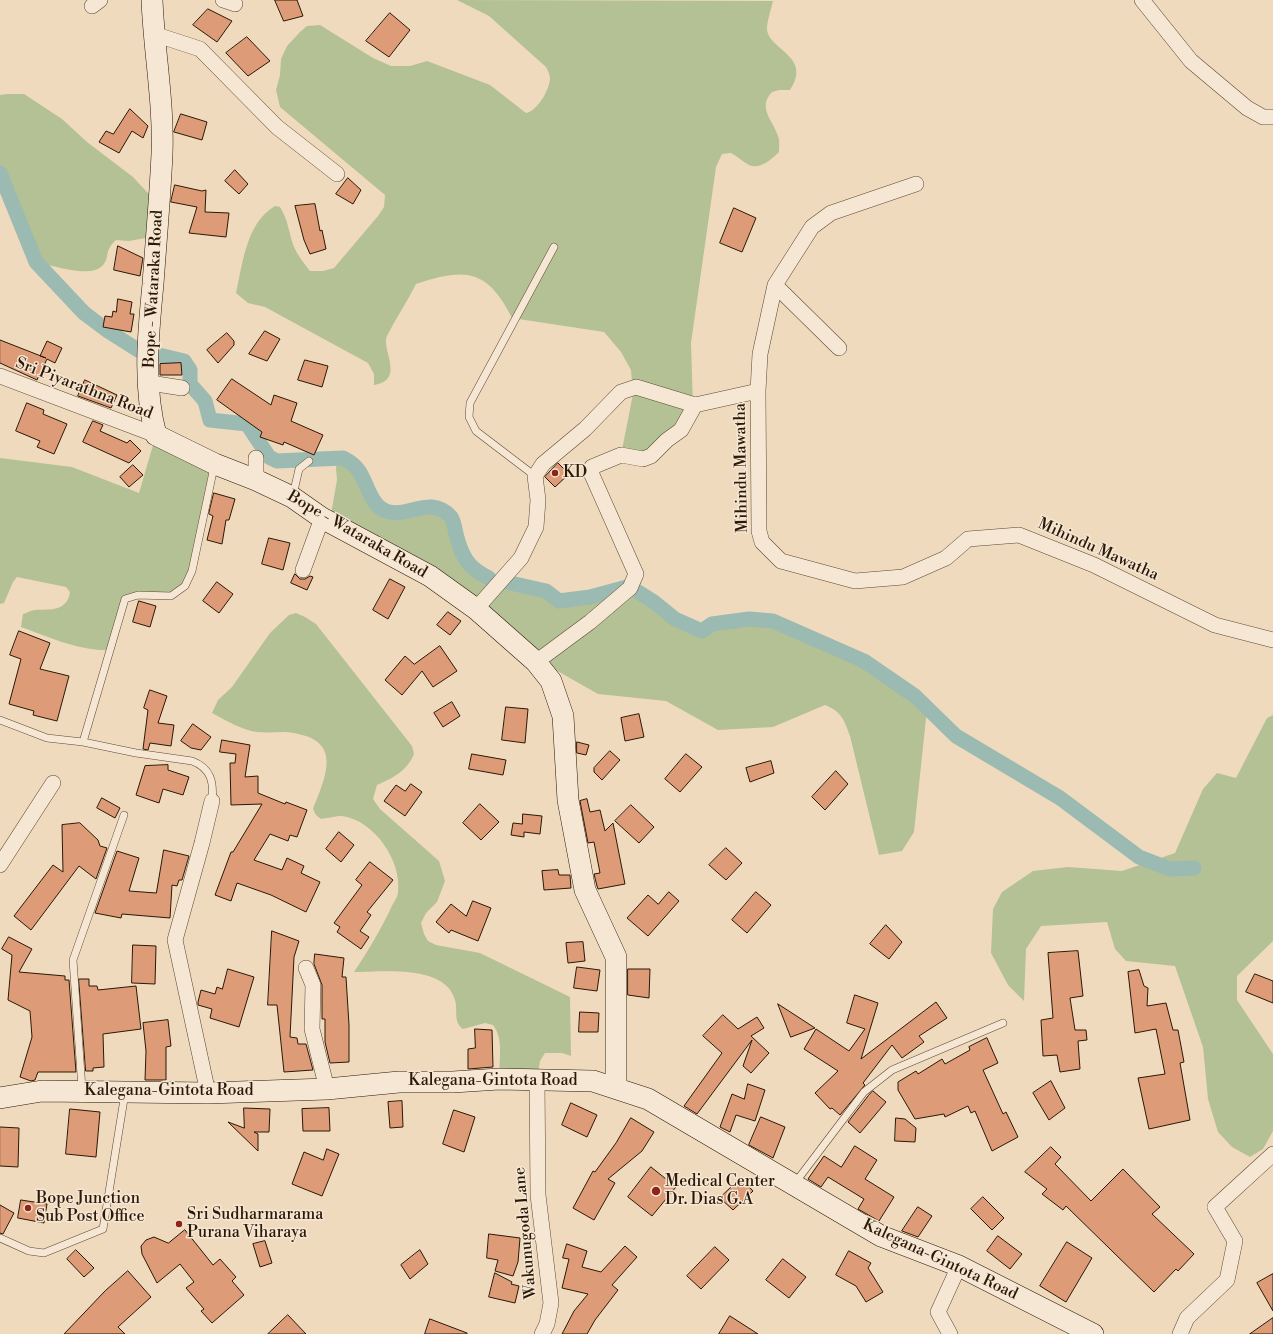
<!DOCTYPE html>
<style>
body{margin:0}
canvas{display:block;background:#efdabd}
</style>
<canvas width="1273" height="1334"></canvas>
<script>
const c = document.querySelector('canvas').getContext('2d');
c.lineJoin = 'round';
function fill(path, color) {
  c.fillStyle = color;
  c.fill(path, 'evenodd');
}
function trace(path, color, width, dash) {
  c.strokeStyle = color;
  c.lineWidth = width;
  c.lineCap = dash ? 'butt' : 'round';
  c.setLineDash(dash || []);
  c.stroke(path);
}
function write(font, color, halo, rows, align = 'center') {
  c.font = font + ' "Libre Bodoni",serif';
  c.lineWidth = 3;
  c.setLineDash([]);
  c.textBaseline = 'middle';
  c.strokeStyle = halo;
  c.fillStyle = color;
  for (const [text, x, y, turn = 0] of rows) {
    c.save();
    c.translate(x, y);
    c.rotate((+turn || 0) * Math.PI / 180);
    c.textAlign = isNaN(turn) ? turn : align;
    if (halo) c.strokeText(text, 0, 0);
    c.fillText(text, 0, 0);
    c.restore();
  }
}
fill(new Path2D(`
 M457,0L773,1C771,10 767,21 767,29C768,50 813,56 790,90H779L772,92C757,108 773,120 778,136C780,141 779,147 779,152C772,159 760,170 749,165C743,162 737,156 731,153L722,154L716,167L691,343L693,408L651,456L621,455L633,394L631,370L621,352L604,332L512,318C487,268 464,268 416,284C407,302 396,318 387,336C381,350 406,380 374,385V374L368,363L265,307L248,303L236,293C243,263 246,223 275,206L280,207C288,219 289,234 294,247C298,256 304,263 310,271H323L334,268L378,216L384,207L385,195L280,107L276,90L280,75L281,59L287,46L300,32L307,26L320,25L373,58L391,66H410L427,61L490,85L526,113C537,111 549,91 550,79C550,75 548,71 546,67L489,16Z
 M8,94H24L62,119L87,142L133,177L159,205L156,236L129,241L116,240C104,251 110,255 104,264C92,280 52,265 36,262L0,173V95Z
 M156,435L215,464L185,586L171,596L125,599L109,650C79,651 49,637 21,627L23,614C27,613 31,610 35,610C50,609 67,612 70,592L66,587L17,577L13,582L4,603L0,604V458L72,467L139,493Z
 M339,457C366,461 364,499 385,511C401,520 423,500 441,510C463,522 453,557 475,572C488,580 505,576 520,579C534,582 548,592 559,601L590,597L628,585L654,602L675,619L701,631L712,624L749,619L773,621L864,661L915,696L927,709L914,832L902,851L879,855L850,736C844,720 842,712 825,705L773,727L718,730L666,701L598,694L538,660L330,520L337,480L336,468Z
 M296,613L305,617L316,624L412,746L414,754C407,771 393,778 377,785L373,799L380,809L439,861L445,881L437,902L426,913L421,923L424,934L428,941L436,945L480,953L570,997L571,1056L562,1053H545L540,1061L537,1080L499,1079C499,1061 504,1039 493,1025L485,1023L463,1029C453,1022 458,1010 455,1000C445,964 383,972 354,972C368,951 380,931 391,908C393,903 398,897 398,892C402,861 374,820 342,816C336,816 328,818 321,819L316,815L313,809C329,770 342,737 285,732C276,732 267,733 257,732C242,730 225,720 212,713L218,700L232,687L270,633L289,615Z
 M1273,715V941L1237,976V1000L1273,1054V1131L1263,1149L1250,1157L1232,1147L1218,1132L1208,1099L1203,1047L1175,966L1126,961L1115,949L1107,922L1041,926L1026,949L1024,1001L1008,985L991,953L993,909L1002,892L1033,871L1068,867L1122,871L1175,853L1203,789L1217,773L1236,778L1267,718Z`), '#b4c195');
trace(new Path2D(`
 M0,173L36,262L84,313L108,331L138,350
 M159,355L184,361L190,370V384L205,401L210,420L247,424L269,457L277,461L343,458C349,461 355,465 359,471C367,483 371,506 386,511C408,519 430,494 451,517C454,521 455,529 456,534C462,557 468,568 489,578
 M506,582L546,591L559,601L590,597L627,587
 M635,590L654,602L675,619L702,631L712,624L749,619L773,621L864,661L915,696L956,736L1060,798L1139,857L1170,869L1194,868`), '#9abab2', 15);
const building = new Path2D(`
 M275,0H297L303,16L284,21Z
 M208,9L232,21L217,42L193,25Z
 M390,13L410,30L389,57L366,41Z
 M247,37L270,61L248,76L226,53Z
 M130,109L148,126L143,138L132,131L119,153L99,142L106,131L113,134Z
 M181,114L207,122L202,140L174,132Z
 M235,170L248,184L239,194L225,181Z
 M348,178L361,190L353,204L336,194Z
 M175,185L202,191L206,190L205,212L229,213L226,237L189,233L197,207L171,202Z
 M315,204L320,231L322,230L326,249L310,254L304,240L295,206Z
 M734,208L756,218L742,252L720,243Z
 M118,246L143,258L140,276L114,270Z
 M118,299L132,302L130,314H134L131,332L103,327L105,316L112,317L113,311L116,312Z
 M265,331L280,339L267,361L249,354Z
 M227,333L234,341V345L218,363L207,350Z
 M0,340L46,358L40,356L47,341L62,348L55,363L47,359L37,380L0,363Z
 M305,360L328,366L322,387L298,380Z
 M181,363L182,375H160V364Z
 M232,379L271,405L274,395L297,403L291,421L323,435L314,455L284,442L283,445L260,437L262,432L217,400Z
 M85,380L117,395L111,408L78,396Z
 M27,403L44,410L43,414L67,424L54,454L37,447L40,441L16,431Z
 M93,421L103,425L100,431L127,443L130,440L141,451L129,463L83,442Z
 M558,463L569,474L555,487L545,477Z
 M133,465L143,475L129,487L120,477Z
 M214,493L235,499L229,520H226L222,544L207,540L213,516L209,514Z
 M269,538L290,543L283,570L262,564Z
 M295,574L300,579H305L310,576L313,577L307,590L291,583Z
 M390,579L405,587L388,619L373,610Z
 M217,582L233,594L219,613L203,601Z
 M139,601L156,606L150,627L133,622Z
 M448,612L461,621L450,635L437,625Z
 M19,631L50,643L40,669L69,676L57,721L33,715L34,711L9,704L21,659L10,655Z
 M440,646L457,671L433,687L422,671L402,695L385,680L405,656L414,664Z
 M150,690L167,696L158,723L174,725L171,746L150,743L148,750L143,749L148,710L144,708Z
 M452,702L460,716L443,727L434,713Z
 M506,707L528,709L525,743L502,740Z
 M639,714L644,737L625,741L621,718Z
 M193,724L211,737L201,750L191,748L181,741Z
 M222,740L250,745L245,777L258,776V793L285,804L286,802L307,810L297,837L290,835L288,841L270,834L254,860L282,870L287,858L304,866L301,873L320,882L306,912L271,895L237,883L231,901L215,895L231,852H233L262,804L231,805L230,763H235L236,754L220,752Z
 M577,742L589,745L586,755L577,753Z
 M610,751L620,760L602,780L594,772V768Z
 M472,754L506,760L503,775L469,769Z
 M686,754L702,767L680,792L665,779Z
 M771,761L774,773L750,782L746,768Z
 M168,765V770L189,777L183,795L163,789L159,803L136,795L145,766Z
 M836,771L848,784L825,810L812,797Z
 M411,784L422,792L405,816L384,801L396,785L405,791Z
 M102,798L120,808L115,818L97,808Z
 M587,799L590,812L600,810L605,831L613,823L625,884L598,889L597,886L594,874L600,873L594,842L588,843L580,801Z
 M480,804L499,822L481,840L463,823Z
 M631,805L654,827L639,843L615,821Z
 M523,814L542,816L540,834L524,832V837L511,835L513,823L522,824Z
 M80,823L98,840L100,846L107,848L96,879L79,866L31,930L14,916L53,865L63,872L62,825Z
 M339,832L354,845L341,862L326,849Z
 M726,848L742,863L726,880L709,865Z
 M164,850L189,856L182,880H179L177,886L172,885L170,918L122,914L121,918L95,913L117,851L139,858L129,891L156,893Z
 M370,862L393,880L367,912L371,915L360,931L369,937L361,949L337,932L340,927L334,923L362,885L356,880Z
 M558,870L559,875H570L571,888L544,890L542,871Z
 M669,892L679,901L648,936L627,918L648,895L658,904Z
 M756,892L771,905L747,933L732,920Z
 M473,901L491,908L478,941L451,930L449,933L436,922L451,904L466,916Z
 M886,925L902,942L889,959L870,944Z
 M272,931L299,941L294,957L290,1037L297,1038L298,1044H306L313,1070L284,1072L277,1005H268Z
 M9,937L32,949L19,972L65,976V980H69L76,1072H38L35,1080L31,1081L20,1077L32,1037L30,1011L8,1000L12,955L2,949Z
 M583,942L585,961L568,963L566,943Z
 M133,945L156,946L155,984L132,983Z
 M1078,951L1083,996L1070,998L1075,1030H1086L1087,1040L1078,1041L1080,1069L1060,1072L1057,1055L1043,1056L1041,1020L1053,1018L1048,953Z
 M315,954L344,958L342,977H346L349,1025V1062L330,1063L325,1042V1019H322V985L314,964Z
 M577,967L600,970L597,991L574,988Z
 M228,969L254,977L239,1027L210,1018L212,1009L198,1005V1002L201,990L215,994L217,987L222,989Z
 M628,969H650L649,998L628,995Z
 M1139,970L1144,986L1148,988L1147,1006L1166,1003L1173,1030H1178L1184,1062L1180,1063L1190,1120L1149,1129L1138,1078L1165,1074L1156,1029L1135,1033L1128,972Z
 M1255,974L1273,981V1003L1246,992Z
 M79,979H89V986H97L98,990L136,986L141,1029L103,1034L104,1067L93,1068V1071H86Z
 M855,995L878,1003L861,1059L936,1002L947,1018L919,1036L924,1042L902,1058L892,1045L863,1083L865,1085L840,1115L832,1108L830,1109L815,1093L838,1071L804,1049L816,1029L849,1051L865,1029L847,1023Z
 M778,1004L815,1028L791,1037Z
 M580,1012L599,1013L598,1032H579Z
 M723,1015L738,1029L757,1017L764,1028L751,1036L769,1053L751,1073L743,1066L752,1040L697,1114L684,1106L722,1053L703,1036Z
 M168,1020L171,1046L166,1047V1080H145L146,1051L143,1023Z
 M475,1029L492,1030L493,1067L468,1069V1049L475,1048Z
 M987,1038L998,1063L983,1070L1003,1114L1006,1112L1018,1137L992,1151L975,1111L971,1113L968,1106L945,1117L944,1114L915,1119L898,1090V1082L916,1071L918,1074L942,1059L945,1064L970,1050L969,1047Z
 M1051,1081L1065,1108L1049,1120L1033,1093Z
 M748,1084L765,1090L755,1121L736,1115L730,1132L720,1127L732,1094L744,1099Z
 M873,1091L886,1102L860,1133L848,1122L868,1096Z
 M402,1101L403,1127L390,1128L388,1102Z
 M571,1103L597,1115L587,1137L562,1125Z
 M244,1108L270,1109L269,1132H254L258,1134V1151L228,1122L244,1128Z
 M329,1108L330,1131H303L302,1109Z
 M70,1109L100,1112L96,1157L66,1154Z
 M454,1110L475,1117L464,1152L443,1144Z
 M761,1117L785,1127L773,1158L749,1145Z
 M631,1118L654,1132L642,1151L608,1179L615,1183L594,1220L573,1208L593,1171L595,1172L616,1143Z
 M896,1118L905,1119L916,1128L915,1142L895,1141Z
 M0,1127L19,1128L18,1167L0,1166Z
 M855,1146L877,1160L865,1179L894,1197L879,1221L858,1209L864,1199L828,1177L821,1187L808,1179L824,1156L841,1167Z
 M1051,1147L1061,1157L1055,1164L1091,1201L1123,1169L1160,1207L1152,1214L1194,1254L1178,1271L1176,1269L1154,1292L1066,1206L1063,1210L1042,1194L1047,1189L1025,1172Z
 M327,1149L339,1154L322,1196L292,1184L304,1152L323,1160Z
 M651,1167L676,1187L652,1216L628,1197Z
 M741,1178L753,1191L733,1210L720,1198Z
 M983,1197L1004,1218L992,1230L971,1209Z
 M21,1200L47,1204L44,1223L18,1218Z
 M0,1205L14,1213L3,1234L0,1233Z
 M918,1207L932,1216L918,1237L902,1231Z
 M185,1230L213,1265L220,1259L236,1277L232,1281L244,1295L212,1323L201,1311L204,1309L186,1288L194,1282L180,1264L157,1283L142,1254L141,1246L146,1240L154,1237L168,1243Z
 M489,1234L520,1238L518,1262L513,1276L495,1271L498,1260L487,1258Z
 M998,1236L1022,1254L1010,1269L987,1251Z
 M265,1241L272,1263L260,1267L253,1244Z
 M1067,1242L1092,1258L1066,1302L1040,1286Z
 M567,1244L587,1251L582,1267L601,1272L625,1246L637,1257L612,1285L618,1290L595,1320L587,1334H562L574,1311L588,1294L562,1288L569,1259L563,1258Z
 M715,1247L729,1260L701,1289L687,1276Z
 M76,1250L94,1268L84,1277L67,1259Z
 M420,1250L428,1264L410,1279L401,1265Z
 M849,1251L871,1263L868,1268L883,1292L866,1302L856,1286L836,1275Z
 M783,1259L806,1277L789,1298L766,1280Z
 M128,1271L151,1297L118,1327L125,1334H64L105,1291Z
 M495,1273L512,1282L511,1284L519,1286L515,1303L489,1297Z
 M1273,1274V1311L1257,1283Z
 M288,1315L306,1334H268Z
 M730,1316L758,1334H719Z
 M1273,1318V1334H1250Z
 M430,1319L467,1333V1334H425Z`);
fill(building, '#dd9b77');
trace(building, '#2b1805', 1);
const lane = new Path2D(`
 M535,476L476,431L469,417L470,403L554,247
 M293,495L299,469L309,461
 M0,720L47,738L83,742
 M212,801C214,782 211,768 192,761L136,753L83,742L125,599L138,595L171,596L185,586L192,571L214,467
 M82,1089L73,960L124,815
 M795,1183L864,1092L892,1070L1003,1023
 M0,1238L29,1251L44,1253L103,1229L125,1093`);
const street = new Path2D(`
 M223,0L235,4
 M1142,0L1191,61L1247,108L1263,117H1273
 M92,6L100,0
 M154,34L200,49L277,127L337,174
 M916,184L831,213L812,227L775,285L760,354L758,391L759,531L762,542L781,561L855,581L903,577L946,558L968,539L1019,535L1094,565L1215,625L1273,640
 M775,285L839,348
 M0,376L156,435
 M150,383L182,388
 M256,458V480
 M303,570L322,518
 M476,609L521,558L536,527L538,500L535,476L543,464L585,429L621,392L636,387L695,405
 M536,662L590,622L630,588L636,574L592,475V467L621,455L643,459L651,456L667,440L681,430L695,405L758,391
 M0,865L53,783
 M306,968L313,985L312,1029L327,1089
 M537,1080L538,1195L551,1303L547,1324L542,1334
 M208,1093L175,940L202,843L212,801
 M950,1334L938,1312L959,1266
 M1180,1334L1187,1318L1227,1280L1235,1241L1215,1207L1273,1154`);
const secondary = new Path2D(`
 M152,0C154,51 164,103 162,154C160,198 156,241 153,284C148,334 143,387 156,435L215,464L256,480L292,497L322,518L430,576L476,609L536,662L551,681L563,716L568,800L585,890L616,957V1088
 M0,1098L42,1091L208,1093L327,1089L399,1082H453L499,1079L593,1081L648,1099L881,1236L959,1266L1093,1334`);
trace(lane, '#5c4833', 8);
trace(street, '#5c4833', 16);
trace(secondary, '#2b1805', 22);
trace(lane, '#f5e7d4', 7);
trace(street, '#f5e7d4', 15);
trace(secondary, '#f5e7d4', 21);
for (const [x, y, r, color] of [
 [555,473,4,"#8f2418"],
 [656,1191,5,"#8f2418"],
 [28,1208,4,"#8f2418"],
 [179,1224,4,"#8f2418"]
]) {
  const dot = new Path2D();
  dot.arc(x, y, r, 0, 2 * Math.PI);
  c.fillStyle = color;
  c.fill(dot);
  trace(dot, '#f5e7d4', 1.5);
}
write('16px', '#2b1805', '#f5e7d4', [
 ["Bope - Wataraka Road",154,289,-87],
 ["Sri Piyarathna Road",84,389,21],
 ["Mihindu Mawatha",742,468,-91],
 ["Bope - Wataraka Road",357,535,30],
 ["Mihindu Mawatha",1098,550,24],
 ["Kalegana-Gintota Road",493,1081],
 ["Kalegana-Gintota Road",169,1091],
 ["Wakunugoda Lane",526,1233,-95],
 ["Kalegana-Gintota Road",940,1260,25]
]);
write('16px', '#2b1805', '#f5e7d4', [
 ["KD",563,473],
 ["Medical Center",665,1182],
 ["Dr. Dias G.A",665,1200],
 ["Bope Junction",36,1199],
 ["Sub Post Office",36,1217],
 ["Sri Sudharmarama",187,1215],
 ["Purana Viharaya",187,1233]
], 'left');
</script>
